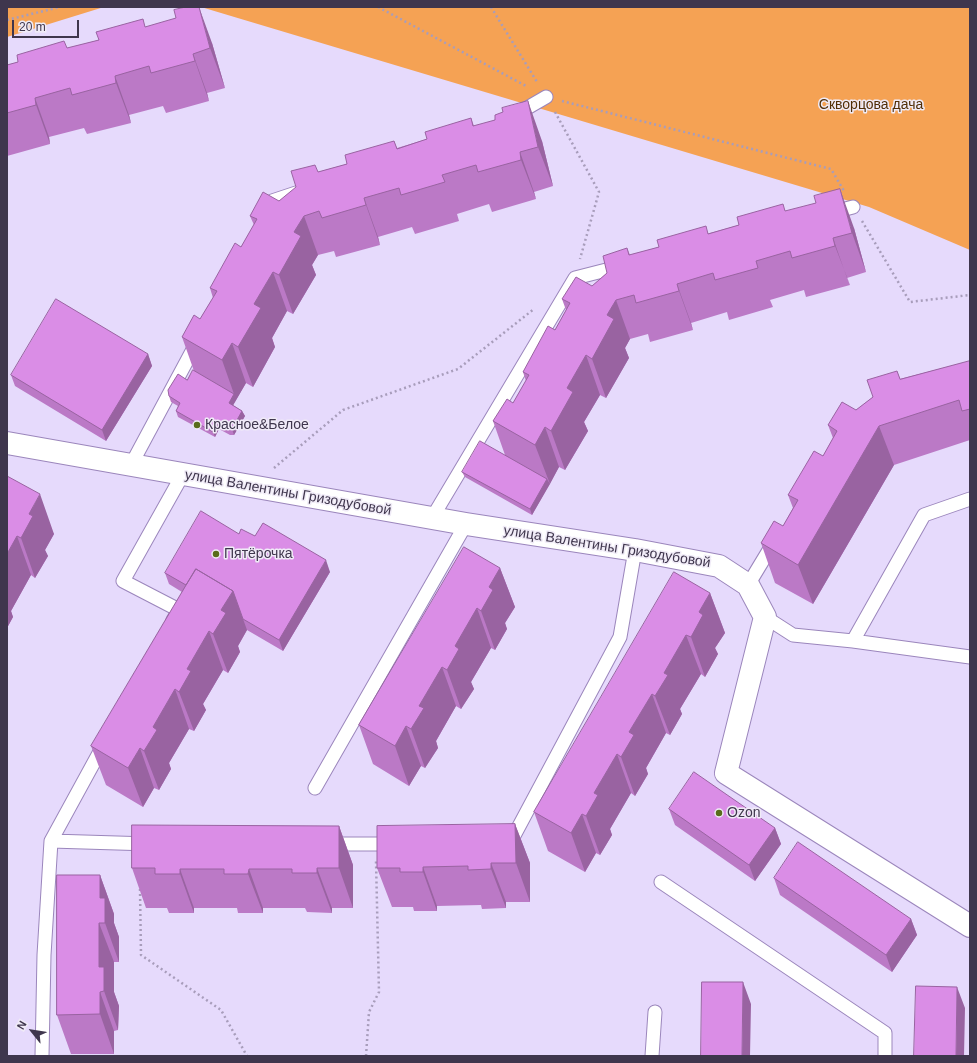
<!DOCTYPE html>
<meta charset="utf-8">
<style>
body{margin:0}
#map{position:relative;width:977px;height:1063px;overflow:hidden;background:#e6dafc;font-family:Helvetica,sans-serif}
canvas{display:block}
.frame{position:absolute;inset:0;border:8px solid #3f364d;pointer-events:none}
.north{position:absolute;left:12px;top:1011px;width:40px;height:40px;-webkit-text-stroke:3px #f0ebf7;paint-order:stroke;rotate:300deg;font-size:11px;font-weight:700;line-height:16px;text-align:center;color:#3f364d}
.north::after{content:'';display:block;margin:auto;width:14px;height:18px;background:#3f364d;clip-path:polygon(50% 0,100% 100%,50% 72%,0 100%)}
.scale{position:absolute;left:12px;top:20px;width:67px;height:18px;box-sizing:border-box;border:2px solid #3f364d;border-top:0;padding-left:5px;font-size:12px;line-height:14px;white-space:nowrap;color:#3f364d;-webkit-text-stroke:3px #f0ebf7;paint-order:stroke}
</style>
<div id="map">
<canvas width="977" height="1063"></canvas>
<div class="frame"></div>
<div class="north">N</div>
<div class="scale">20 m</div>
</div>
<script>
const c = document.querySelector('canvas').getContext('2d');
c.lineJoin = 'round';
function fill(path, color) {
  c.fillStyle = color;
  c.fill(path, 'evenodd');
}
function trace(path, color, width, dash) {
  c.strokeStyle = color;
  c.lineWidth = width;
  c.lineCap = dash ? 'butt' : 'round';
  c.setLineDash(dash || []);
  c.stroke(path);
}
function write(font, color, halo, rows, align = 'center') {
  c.font = font + ' Helvetica,sans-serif';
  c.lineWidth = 3;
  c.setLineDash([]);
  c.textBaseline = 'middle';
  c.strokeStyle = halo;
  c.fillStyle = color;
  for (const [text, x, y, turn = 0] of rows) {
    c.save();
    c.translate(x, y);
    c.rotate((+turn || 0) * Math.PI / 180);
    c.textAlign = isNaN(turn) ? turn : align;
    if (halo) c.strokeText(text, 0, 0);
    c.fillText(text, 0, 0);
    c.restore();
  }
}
fill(new Path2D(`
 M7,7H104L7,37Z
 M201,7H970V250L869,207Z`), '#f5a254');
const lane = new Path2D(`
 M515,115L546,97
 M266,211L272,201L299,192
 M830,213L853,207
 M131,465L197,342
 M432,518L575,278L622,266
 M748,585L774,542
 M765,617L793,635L853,641L970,657
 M173,620L179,610L123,581L183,474
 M853,641L924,515L970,499
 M104,744L51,841L150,844
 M315,788L466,524
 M328,844H394
 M509,845L620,637L635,550
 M661,882L885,1033V1056
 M42,1056L44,955L51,841
 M652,1056L655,1012`);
const street = new Path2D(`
 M7,443L466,524L635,550L719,566L748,585L765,617L726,773L970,926`);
trace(lane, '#9b86bc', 15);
trace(street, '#9b86bc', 24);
trace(new Path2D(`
 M378,7L528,87
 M491,7L537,82
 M7,20L60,7
 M562,101L831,169L844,191
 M555,112L599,192L580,259
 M862,221L910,302L970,295
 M274,468L343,410L458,369L534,309
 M140,889L141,955L221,1010L247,1056
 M366,1056L369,1012L379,992L376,861`), '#a89dbb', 2.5, [2, 3]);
trace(lane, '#fff', 13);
trace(street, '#fff', 22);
fill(new Path2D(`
 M146,27L212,43L225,88L207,93L209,101L166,113L163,106L129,115L131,123L87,134L84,128L49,137L50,144L7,156V65Z
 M471,118L474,126L542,141L553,186L534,192L536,199L492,212L489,204L457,214L459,221L415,234L412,227L378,237L380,245L336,257L334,251L318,255L312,265L316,275L293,314L287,311L272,338L275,347L253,387L246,383L233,405L242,411L245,416L234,435H230L219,429L215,437L178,417L176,411L178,406L171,402L169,396L187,380L194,371L182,337L200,319L213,298L210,288L241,247L254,225L250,216L279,201L318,172L347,164L394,141L397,148L427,139Z
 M786,211L854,228L866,272L847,278L850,285L806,297L804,290L770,300L773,307L729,320L727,312L691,323L693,330L650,342L648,334L630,339L625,348L629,358L606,398L600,395L584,422L588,431L565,470L559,467L532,515L465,477L462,472L505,455L493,421L513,403L526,381L523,372L555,330L566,310L562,299L592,286L607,273L627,248L630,255L739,225Z
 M148,354L152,366L106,441L15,386L11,375Z
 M970,361V440L894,465L813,604L775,583L761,543L783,526L793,508L788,495L823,456L833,438L828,425L856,410L873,397L897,371L900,379Z
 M7,476L54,534L45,550L48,556L35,578L31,575L11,611L13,617L7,628Z
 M239,534L255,536L330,572L283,651L247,630L238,646L240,652L228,673L223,670L203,704L206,710L194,731L189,729L169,763L171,769L159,790L154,788L143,807L106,785L91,746L182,592L169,584L165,573Z
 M500,568L515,607L505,623L507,629L495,650L491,648L471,682L474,689L461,709L456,706L436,741L438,748L425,768L421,766L409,786L373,764L359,725Z
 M710,593L725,633L715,648L718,654L705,677L701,674L680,709L682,714L670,735L666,733L646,768L648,774L635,796L631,793L610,829L612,835L600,855L596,853L585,872L548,851L534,812Z
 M669,809L775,828L781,844L755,881L675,825Z
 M515,824L530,863V902H506V908L482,909L481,905L437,906V911H414L413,907H392L377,868Z
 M339,826L353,865V908H332V913L307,912L305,908H263V913H238L237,908H194V913H169L167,908H146L132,868Z
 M100,875L114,914V923L119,937V962H114V992L119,1006L118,1030L114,1031V1054H71L57,1015Z
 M774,878L911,919L917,935L892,972L780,895Z`), '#bb79c6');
fill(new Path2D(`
 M199,7L212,43L225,88L210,48Z
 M193,54L207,93L209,101L195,61Z
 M115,76L129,115L131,123L116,83Z
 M35,98L49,137L50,144L36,105Z
 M528,101L542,141L553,186L538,147Z
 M520,152L534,192L536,199L521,160Z
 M840,189L854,228L866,272L852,233Z
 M364,198L378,237L380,245L366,205Z
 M304,216L318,255L312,265L316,275L293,314L279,275L294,232Z
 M833,238L847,278L850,285L835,246Z
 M273,272L287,311L272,338L275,347L253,387L238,347L254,304Z
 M677,284L691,323L693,330L679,291Z
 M616,300L630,339L625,348L629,358L606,398L592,359L607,315Z
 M232,343L246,383L231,409L229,403L234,394L222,360Z
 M148,354L152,366L106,441L102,430Z
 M586,355L600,395L584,422L588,431L565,470L551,431L567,388Z
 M242,411L245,416L234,435L232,429Z
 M217,424L219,429L215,437L213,432Z
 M879,426L894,465L813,604L798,565Z
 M545,427L559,467L550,484L535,445Z
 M547,479L550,484L532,515L530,509Z
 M40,494L54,534L45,550L48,556L35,578L21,538L29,514Z
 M17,536L31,575L11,611L13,617L7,628V554Z
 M326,560L330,572L283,651L279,640Z
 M500,568L515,607L505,623L507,629L495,650L481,611L489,587Z
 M233,591L247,630L238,646L240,652L228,673L213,634L221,610Z
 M710,593L725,633L715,648L718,654L705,677L691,637L699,612Z
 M477,608L491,648L471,682L474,689L461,709L447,670L455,646Z
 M209,631L223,670L203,704L206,710L194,731L179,692L187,669Z
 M686,635L701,674L680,709L682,714L670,735L655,696L664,673Z
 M442,667L456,706L436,741L438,748L425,768L411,729L419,706Z
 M175,689L189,729L169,763L171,769L159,790L144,751L153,727Z
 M652,694L666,733L646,768L648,774L635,796L621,757L629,732Z
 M406,726L421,766L409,786L395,746Z
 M140,748L154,788L143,807L128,768Z
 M617,754L631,793L610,829L612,835L600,855L586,816L594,793Z
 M582,814L596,853L585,872L571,833Z
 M515,824L530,863V902L516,863Z
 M339,826L353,865V908L339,868Z
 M775,828L781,844L755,881L749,865Z
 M491,863L506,902V908L491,869Z
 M423,867L437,906V911L423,872Z
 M317,868L332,908V913L317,873Z
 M180,869L194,908V913L180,874Z
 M249,869L263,908V913L248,874Z
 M100,875L114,914V923L119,937V962L105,923L100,898Z
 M911,919L917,935L892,972L886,955Z
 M99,923L114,962V992L119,1006L118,1030L104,991L99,967Z
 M743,982L751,1004L750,1056H742Z
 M957,987L965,1008L964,1056H956Z
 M100,992L114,1031V1054L100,1014Z`), '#9963a1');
const building = new Path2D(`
 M186,7H199L210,48L193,54L195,61L151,73L149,66L115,76L116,83L72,95L70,88L35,98L36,105L7,113V65L18,62L17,55L64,41L67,48L99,40L96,32L143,19L145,27L176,18L174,10Z
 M528,101L538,147L520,152L521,160L478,172L476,165L442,175L445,182L401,195L399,188L364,198L366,205L322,218L319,211L304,216L294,232L301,236L279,275L273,272L254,304L261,308L238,347L232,343L222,360L182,337L194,315L200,319L217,291L210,288L235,243L241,247L257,219L250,216L263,192L279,201L296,187L291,171L315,165L318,172L347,164L345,155L394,141L397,149L427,139L425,132L471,118L473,126L495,120V115L503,112L502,108Z
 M840,189L852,233L833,238L835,246L792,258L790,251L756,261L758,268L715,280L713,273L677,284L679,291L636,303L634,295L616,300L607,315L614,319L592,359L586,355L567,388L573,392L551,431L545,427L535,445L493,421L507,399L513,403L529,375L523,372L548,326L555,330L570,303L562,299L576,277L592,286L607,273L603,256L627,248L629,255L659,247L657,240L706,226L708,234L739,225L737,217L783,204L785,211L816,203L814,196Z
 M56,299L148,354L102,430L11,375Z
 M970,361V409L962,411L959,400L879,426L798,565L761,543L774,521L783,526L798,500L788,495L814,451L823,456L837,431L828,425L842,402L856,410L873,397L867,380L897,371L900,379Z
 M193,370L234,394L229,403L242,411L232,429H228L217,424L213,432L176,411L180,403L169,396L168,390L178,374L187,380Z
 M480,441L547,479L530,509L462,472Z
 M7,476L40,494L29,514L33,516L21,538L17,536L7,554Z
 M201,511L239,534L241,529L255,536L263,523L326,560L279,640L243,619L233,591L196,569L186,585L165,573Z
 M464,547L500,568L489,587L493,590L481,611L477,608L455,646L459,649L447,670L442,667L419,706L424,708L411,729L406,726L395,746L359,725Z
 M196,569L233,591L221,610L226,613L213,634L209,631L187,669L191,671L179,692L175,689L153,727L157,730L144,751L140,748L128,768L91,746Z
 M674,572L710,593L699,612L703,615L691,637L686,635L664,673L668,675L655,696L652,694L629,732L634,735L621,757L617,754L594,793L598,795L586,816L582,814L571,833L534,812Z
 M694,772L775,828L749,865L669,809Z
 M515,824L516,863H491V869L468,870V866L423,867V872H400V868H377V826Z
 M132,825L339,826V868H317V873H292V869H249L248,874H224V869H180V874H155V868H132Z
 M798,842L911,919L886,955L774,878Z
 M57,875H100V898H105V923H99V967H104V991L100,992V1014L57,1015Z
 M702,982H743L742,1056H701Z
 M916,986L957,987L956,1056H914Z`);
fill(building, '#da8de6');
trace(building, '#9963a1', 1);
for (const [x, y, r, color] of [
 [197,425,4,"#596c1a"],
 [216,554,4,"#596c1a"],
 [719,813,4,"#596c1a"]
]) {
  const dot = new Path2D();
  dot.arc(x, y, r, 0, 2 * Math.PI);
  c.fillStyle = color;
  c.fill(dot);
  trace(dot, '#f0ebf7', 1.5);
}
write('14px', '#512e07', '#f0ebf7', [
 ["Скворцова дача",871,105]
]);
write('14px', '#3f364d', '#f0ebf7', [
 ["Красное&Белое",205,425],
 ["Пятёрочка",224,554],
 ["Ozon",727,813]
], 'left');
write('14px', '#3f364d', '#f0ebf7', [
 ["улица Валентины Гризодубовой",288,493,10],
 ["улица Валентины Гризодубовой",607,547,9]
]);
</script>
